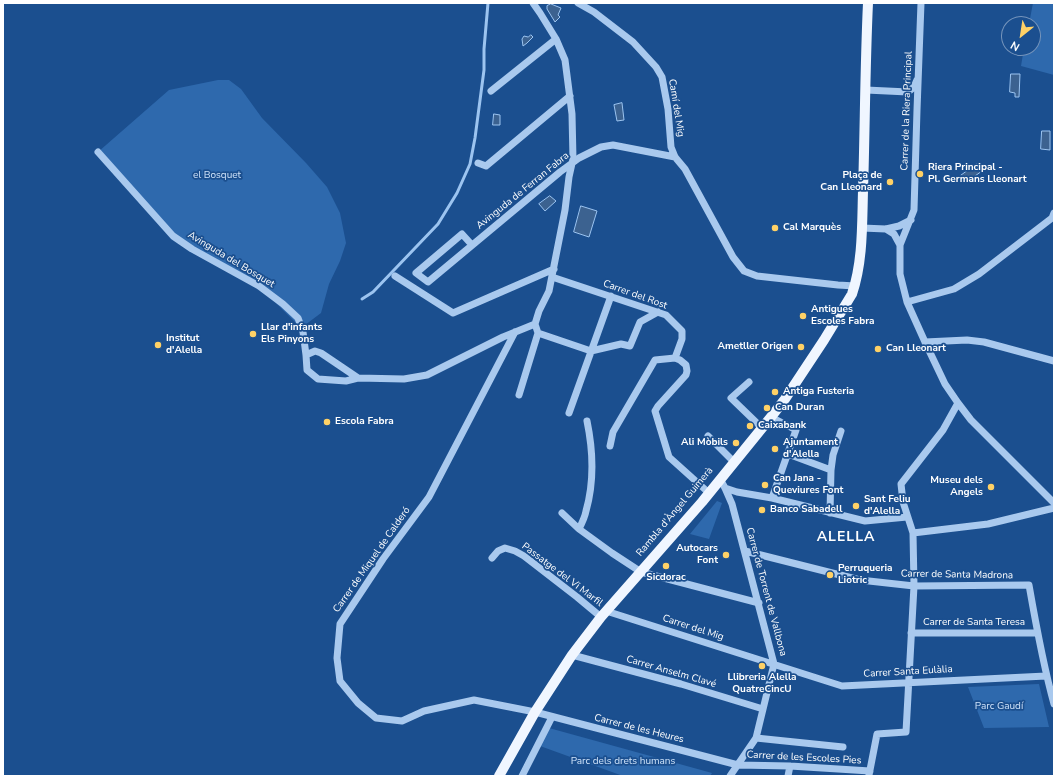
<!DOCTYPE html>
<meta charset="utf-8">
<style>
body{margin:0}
#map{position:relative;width:1057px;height:779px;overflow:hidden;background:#1b4f8f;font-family:"Nunito Sans",sans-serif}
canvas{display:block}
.frame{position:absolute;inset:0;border:4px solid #fff;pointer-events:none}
.north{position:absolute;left:1001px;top:16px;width:40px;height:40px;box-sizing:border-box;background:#1b4f8f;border:1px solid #7695bc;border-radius:50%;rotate:210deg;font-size:11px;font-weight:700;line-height:16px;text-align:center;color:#fff}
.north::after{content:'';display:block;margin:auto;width:14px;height:18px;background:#ffd166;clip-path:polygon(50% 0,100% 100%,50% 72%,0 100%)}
</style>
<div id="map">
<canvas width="1057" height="779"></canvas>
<div class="frame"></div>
<div class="north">N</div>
</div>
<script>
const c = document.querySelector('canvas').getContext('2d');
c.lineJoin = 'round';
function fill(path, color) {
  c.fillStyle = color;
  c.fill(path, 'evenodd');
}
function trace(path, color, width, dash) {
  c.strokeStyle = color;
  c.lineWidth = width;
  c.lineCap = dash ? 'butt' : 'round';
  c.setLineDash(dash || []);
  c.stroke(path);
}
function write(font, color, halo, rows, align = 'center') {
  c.font = font + ' "Nunito Sans",sans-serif';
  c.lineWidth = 3.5;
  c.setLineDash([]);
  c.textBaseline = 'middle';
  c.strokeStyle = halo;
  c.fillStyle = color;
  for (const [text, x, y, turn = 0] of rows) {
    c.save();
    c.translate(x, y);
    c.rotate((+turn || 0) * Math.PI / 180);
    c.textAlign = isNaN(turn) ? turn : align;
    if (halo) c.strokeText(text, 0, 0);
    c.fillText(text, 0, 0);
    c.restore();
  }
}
fill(new Path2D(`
 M1033,3H1054V75L1021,66L1024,48H1033V24H1029Z
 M218,80H229L241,89L262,118L306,163L327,187L340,213L346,243L340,261L329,284L321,313L301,328L259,286L173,236L98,152L169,90Z
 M717,501L722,503L709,539L690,534Z
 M1039,684L1049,727L984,728L968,687Z
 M549,728L712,773L710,776H623L540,746Z`), '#2e69ad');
const water = new Path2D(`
 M551,4L561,8L558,15L560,17L555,22L547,9V6Z
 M531,35L533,37L527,43L523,46L522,39L524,36L528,37Z
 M1011,74H1020L1019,97H1015V93L1010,92Z
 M622,103L624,120L617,121L614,105Z
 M494,114L500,115V125H493Z
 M1042,131H1050V150L1041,149Z
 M977,164L982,171L968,181L965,178L961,181L959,177Z
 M550,196L556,201L545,211L539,204Z
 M581,206L597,211L589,237L574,232Z`);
fill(water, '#3c6290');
trace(water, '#9cc4f0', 1);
trace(new Path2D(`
 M362,299L373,292L438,224L457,193L470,164L475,138L484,70V49L488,3`), '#9cc4f0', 3);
trace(new Path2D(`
 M533,3L540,13L556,39L565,60L572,114L573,159L569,177L565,210L549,291L539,311L535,324
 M578,3L594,12L633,42L656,67L662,77L668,109L671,147L675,157L685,169L733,257L744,271L757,276L838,285L855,286
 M921,3L917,110L914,210L900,245V274L907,302L925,342L945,384L958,403L971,420L1054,503
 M866,90L908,92L914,87L917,80
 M491,91L556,39
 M98,152L173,236L192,249L259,286L283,304L298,318L303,332L306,355
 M478,163L486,166L570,96
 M862,228L886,229L899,226L911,220
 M886,229L894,234L900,245
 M472,245L462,234L416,273L428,282L560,172L579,158L601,147L613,145L675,157
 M395,276L453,313L554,269
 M552,277L666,315L682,331V339L675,358L655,360L613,432L610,446
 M907,302L954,289L979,274L1052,218L1054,213
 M535,324L538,333L591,351L621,344L630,346L640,322L658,312
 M515,332L429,497L383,559L340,624L337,658L340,681L358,703L376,718L402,721L424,711L474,700L535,712L738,765L790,766L870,771
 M925,342L967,340L984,342L1054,361
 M675,358L680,360L686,365L687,371L686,375L658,406L655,411L669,457L709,493
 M358,378L321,353L315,351L306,355L307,370L318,379L346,381L358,378L404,379L427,375L503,337L535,324
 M749,382L731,398L762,428
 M519,395L538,333
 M569,413L611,296
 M771,417L796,430L772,498
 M587,421C593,450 594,483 586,511C585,517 582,523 579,529L612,553L641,572L759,603
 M708,436L734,462
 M788,454L831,470
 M720,479L725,488L732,504L774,664L756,738L730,776
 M725,488L737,492L772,498L865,521L907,517
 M562,513L579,529
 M830,513L831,470L833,455L841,431
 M913,533L988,524L1054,508
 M745,551L860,580L914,586L1029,585C1036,625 1043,665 1054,704
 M492,558L498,551L505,548L515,551L524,556L577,597L601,617
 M606,611L842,686L1046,676
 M911,633H1037
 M572,655L681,684L763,709
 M756,738L843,747
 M869,775L877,734L906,732L914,586L913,533L903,502L901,484L943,430L958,403
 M522,776L552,717
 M788,776L790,766`), '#a9c9ee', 7);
trace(new Path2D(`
 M499,776L535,712L572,655L601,617L702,502L771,417L785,399L824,340L852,294C863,262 862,225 863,191C865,129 865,66 868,3`), '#f0f6ff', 10);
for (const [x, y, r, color] of [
 [920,174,4,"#ffd166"],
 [890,182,4,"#ffd166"],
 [775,228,4,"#ffd166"],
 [803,316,4,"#ffd166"],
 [253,334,4,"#ffd166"],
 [158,345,4,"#ffd166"],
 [801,347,4,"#ffd166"],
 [878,349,4,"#ffd166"],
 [775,392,4,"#ffd166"],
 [767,408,4,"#ffd166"],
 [327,422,4,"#ffd166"],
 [750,426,4,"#ffd166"],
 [736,443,4,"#ffd166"],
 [775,449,4,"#ffd166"],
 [765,485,4,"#ffd166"],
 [991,487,4,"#ffd166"],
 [856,506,4,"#ffd166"],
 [762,510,4,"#ffd166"],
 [726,555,4,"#ffd166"],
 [666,566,4,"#ffd166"],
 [830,575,4,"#ffd166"],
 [762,666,4,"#ffd166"]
]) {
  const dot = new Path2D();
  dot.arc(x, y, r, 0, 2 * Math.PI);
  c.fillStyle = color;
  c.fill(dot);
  trace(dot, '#1b4f8f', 1.5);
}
write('10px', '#fff', '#1b4f8f', [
 ["Camí del Mig",676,108,81],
 ["Carrer de la Riera Principal",907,111,-88],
 ["Avinguda de Ferran Fabra",523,191,-39],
 ["Avinguda del Bosquet",231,260,31],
 ["Carrer del Rost",635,295,20],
 ["Rambla d'Àngel Guimerà",675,512,-50],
 ["Carrer de Miquel de Calderó",372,560,-55],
 ["Passatge del Vi Marfil",562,575,37],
 ["Carrer de Santa Madrona",957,575,1],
 ["Carrer de Torrent de Vallbona",766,592,75],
 ["Carrer de Santa Teresa",974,623],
 ["Carrer del Mig",693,628,18],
 ["Carrer Anselm Clavé",671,672,16],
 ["Carrer Santa Eulàlia",908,672,-3],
 ["Carrer de les Heures",639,729,14],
 ["Carrer de les Escoles Pies",804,758,3]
]);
write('bold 10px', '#fff', '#1b4f8f', [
 ["Riera Principal -",928,168],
 ["Pl. Germans Lleonart",928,180],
 ["Plaça de",882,176,"right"],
 ["Can Lleonard",882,188,"right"],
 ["Cal Marquès",783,228],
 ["Antigues",811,310],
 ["Escoles Fabra",811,322],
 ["Llar d'infants",261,328],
 ["Els Pinyons",261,340],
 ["Institut",166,339],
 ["d'Alella",166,351],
 ["Ametller Origen",793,347,"right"],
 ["Can Lleonart",886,349],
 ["Antiga Fusteria",783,392],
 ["Can Duran",775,408],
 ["Escola Fabra",335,422],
 ["Caixabank",758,426],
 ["Ali Mòbils",728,443,"right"],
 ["Ajuntament",783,443],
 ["d'Alella",783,455],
 ["Can Jana -",773,479],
 ["Queviures Font",773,491],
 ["Museu dels",983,481,"right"],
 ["Angels",983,493,"right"],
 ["Sant Feliu",864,500],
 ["d'Alella",864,512],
 ["Banco Sabadell",770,510],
 ["Autocars",718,549,"right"],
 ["Font",718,561,"right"],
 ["Perruqueria",838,569],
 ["Liotric",838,581],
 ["Sicdorac",666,578,"center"],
 ["Llibreria Alella",762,678,"center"],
 ["QuatreCincU",762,690,"center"]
], 'left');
write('10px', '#cfe3fa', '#1b4f8f', [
 ["el Bosquet",217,176],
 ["Parc Gaudí",999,707],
 ["Parc dels drets humans",623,762]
]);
c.letterSpacing = '1px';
write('bold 14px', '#fff', '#1b4f8f', [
 ["ALELLA",846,538]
]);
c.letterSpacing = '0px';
</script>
